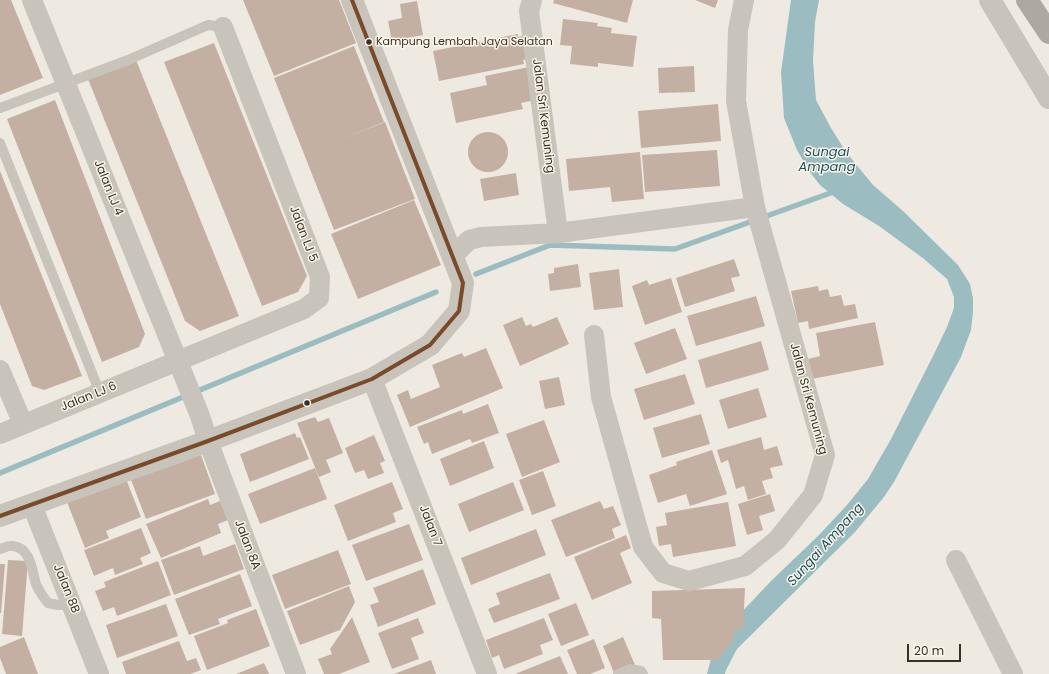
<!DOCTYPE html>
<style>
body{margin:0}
#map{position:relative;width:1049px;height:674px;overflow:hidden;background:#eeeae2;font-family:Poppins,sans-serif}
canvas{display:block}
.scale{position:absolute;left:907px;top:644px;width:54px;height:18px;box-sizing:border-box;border:2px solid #393028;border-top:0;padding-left:5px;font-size:12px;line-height:14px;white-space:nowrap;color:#393028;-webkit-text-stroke:3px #fbf5e9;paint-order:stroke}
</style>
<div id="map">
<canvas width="1049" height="674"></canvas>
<div class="scale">20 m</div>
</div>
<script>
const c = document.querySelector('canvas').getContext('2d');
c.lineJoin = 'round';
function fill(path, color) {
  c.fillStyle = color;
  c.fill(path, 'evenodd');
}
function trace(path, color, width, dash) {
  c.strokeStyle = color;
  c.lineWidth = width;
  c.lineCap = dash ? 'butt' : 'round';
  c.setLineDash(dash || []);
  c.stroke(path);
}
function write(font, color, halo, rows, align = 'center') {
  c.font = font + ' Poppins,sans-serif';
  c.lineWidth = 3;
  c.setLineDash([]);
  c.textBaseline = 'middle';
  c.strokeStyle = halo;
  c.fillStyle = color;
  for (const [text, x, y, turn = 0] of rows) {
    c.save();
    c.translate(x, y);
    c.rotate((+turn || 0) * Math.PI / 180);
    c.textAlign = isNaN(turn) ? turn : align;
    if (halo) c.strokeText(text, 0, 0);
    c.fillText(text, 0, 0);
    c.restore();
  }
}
fill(new Path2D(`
 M791,0H819L815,22L813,61L816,100L831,128L846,152L873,185L903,211L958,265L970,284L973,298V312L971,330L961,357L894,482L884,497L855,532L737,649L726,670L725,674H707L712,655L720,635L771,581L819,535L847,505L868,479L891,439L934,354L947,327L954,308V297L947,279L924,259L879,226L843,204L820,185L809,171L797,150L784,118L781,72Z`), '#9bbdc2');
trace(new Path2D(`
 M476,274L550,245L675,249L836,191
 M0,473L436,292`), '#9bbdc2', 5.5);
fill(new Path2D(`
 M0,0H11L43,78L0,95Z
 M243,0H339L356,43L274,76Z
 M554,0H633L627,23L553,3Z
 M695,0H718L715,8Z
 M417,1L423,35L392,41L388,21L402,18L400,4Z
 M563,19L598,23L597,26L612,28L611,33L637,36L633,67L598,63V67L570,64L572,46L560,45Z
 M518,34V37L527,35L532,59L523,60L524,64L439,81L433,51Z
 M214,43L307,276L298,292L262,306L164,62Z
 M354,46L384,122L340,140L385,122L415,199L334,230L274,78Z
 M136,60L239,316L200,331L185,321L88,79Z
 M694,66L695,92L659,93L658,68Z
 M529,67L536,100L521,103L523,109L456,123L450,93L487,85L485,76Z
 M55,100L145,334L139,347L102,362L7,119Z
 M718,104L721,141L641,148L638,111Z
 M468 152a20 20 0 1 1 40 0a20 20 0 1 1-40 0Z
 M717,150L720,186L645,192L642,155Z
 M640,152L644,199L612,202L610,187L569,191L566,159Z
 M0,171L82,376L44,390L32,386L0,304Z
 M516,173L519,195L484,201L480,179Z
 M414,200L441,265L358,299L331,234Z
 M734,259L740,276L731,278L735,291L685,307L676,278Z
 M578,264L581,287L550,291L548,274L554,273V268Z
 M619,269L623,307L594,310L589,273Z
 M671,278L682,312L645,325L632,286L647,280L649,285Z
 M818,286L819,291L828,289L830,297L841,295L844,306L855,304L858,318L809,329L808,321L798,323L791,291Z
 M756,296L765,326L696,346L687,316Z
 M522,317L526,326L531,324L533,327L557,317L569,344L520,366L503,325Z
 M875,322L884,365L812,379L808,359L820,356L816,333Z
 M675,328L687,359L646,374L634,343Z
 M761,341L769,370L706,388L698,360Z
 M486,348L503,388L410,427L397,395L408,390L411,399L440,387L432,365L462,353L464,357Z
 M685,374L695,404L644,420L634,389Z
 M559,377L565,405L545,409L539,381Z
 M758,388L767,417L728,429L719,400Z
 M488,404L499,433L472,443L470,439L432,454L428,442L424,444L417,427L462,410L463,414Z
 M701,414L710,444L662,458L653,428Z
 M315,417L318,422L329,418L343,453L326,460L331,472L319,477L297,423Z
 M544,420L560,462L522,477L506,434Z
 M295,433L297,438L300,437L309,459L250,482L240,454Z
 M374,435L385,461L380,463L384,473L368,479L364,470L355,473L345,448Z
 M761,437L764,450L777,446L783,465L770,468L773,478L762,481L766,494L748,500L744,486L736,489L728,460L721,463L717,450Z
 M484,441L494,468L450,486L440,459Z
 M712,450L727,494L690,506L686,494L658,503L649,475L677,465L676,462Z
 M201,455L215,494L146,519L131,480Z
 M315,468L327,499L260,524L248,494Z
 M543,471L556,506L532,515L519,480Z
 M126,479L141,517L106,531L109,538L85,548L67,502Z
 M392,482L403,509L393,513L396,522L348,541L334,505Z
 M513,482L524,510L469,532L458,504Z
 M770,494L775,511L759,516L763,530L747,535L738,504Z
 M208,499L210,505L220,501L228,520L218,524L221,533L161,558L146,524Z
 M600,501L604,509L613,506L621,525L612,529L615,538L566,557L551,520Z
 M728,502L736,546L673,557L671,544L659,546L656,527L667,525L665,513Z
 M409,524L423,560L366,581L352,545Z
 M141,528L151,553L140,558L143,564L115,575L113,568L94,576L84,550Z
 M536,529L546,555L471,585L461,558Z
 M626,535L631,548L620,553L632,583L592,600L574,557Z
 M235,544L244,569L174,595L161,560L200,546L203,556Z
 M338,550L351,584L285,609L272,575Z
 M8,560L28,561L22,636L2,634Z
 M158,561L171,595L117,616L114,607L103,611L95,591L106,587L104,582Z
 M0,564H5L1,613H0Z
 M423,569L436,604L378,627L370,605L379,602L373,588Z
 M550,573L560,599L494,623L488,609L500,604L496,593Z
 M240,574L252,606L218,619L220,624L189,635L175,599Z
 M349,586L355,602L340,630L300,645L287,611Z
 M745,588L743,629L733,632L734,639L717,660H663L661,619L652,618V591Z
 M576,603L589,635L561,646L548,614Z
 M166,604L178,636L117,658L106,625Z
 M256,609L270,646L207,670L194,636L228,623L227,620Z
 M352,617L370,662L339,674H324L318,659L332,654L330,649Z
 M418,618L424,633L411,638L419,659L392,669L378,633Z
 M544,618L553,640L540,645L543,654L504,669L499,655L492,658L486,640Z
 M24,637L38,674H6L0,658V647Z
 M623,637L635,665L614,673L603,646Z
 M594,639L605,668L590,674H577L567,650Z
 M179,641L187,661L196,658L201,670L190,674H126L122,662Z
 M560,656L568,674H515Z
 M431,660L436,674H394Z
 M264,663L269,674H236Z`), '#c4b0a2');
trace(new Path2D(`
 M0,108L128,60L208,25L223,27
 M0,143L100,393
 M0,549C4,548 9,545 12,546C31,547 32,571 36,584C39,591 44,598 48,603L58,605L72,604
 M618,674L630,669L641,671L643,674`), '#c8c3bb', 10);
trace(new Path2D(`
 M32,0L200,416L208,441L296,674
 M532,0L529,11L558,233
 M453,256L469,240L481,237L558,233L755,207
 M594,335L601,397L643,547L663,573L689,581L745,566L777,540L813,495L825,455L755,207L736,101L738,30L744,0
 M0,370L23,424
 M372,379L487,674
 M0,434L304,309L319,298L320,277L223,27
 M32,505L99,674
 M956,560L1013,674`), '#c8c3bb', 20);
trace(new Path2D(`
 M990,0L1049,98
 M0,516L208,441L372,379L430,345L459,311L463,283L352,0`), '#c8c3bb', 22);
trace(new Path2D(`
 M1027,0L1049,33`), '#ada9a1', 22);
trace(new Path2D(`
 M0,516L208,441L372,379L430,345L459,311L463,283L352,0`), '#7a4b2a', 4);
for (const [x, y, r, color] of [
 [369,42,3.5,"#393028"],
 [307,403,3.5,"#393028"]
]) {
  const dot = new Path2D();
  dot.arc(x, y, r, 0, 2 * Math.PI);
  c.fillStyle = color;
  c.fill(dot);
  trace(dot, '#fbf5e9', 1.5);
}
write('11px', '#393028', '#fbf5e9', [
 ["Kampung Lembah Jaya Selatan",376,42]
], 'left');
write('12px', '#393028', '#fbf5e9', [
 ["Jalan Sri Kemuning",543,116,83],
 ["Jalan LJ 4",108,188,68],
 ["Jalan LJ 5",303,234,69],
 ["Jalan LJ 6",89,397,-22],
 ["Jalan Sri Kemuning",808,399,75],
 ["Jalan 7",430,526,69],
 ["Jalan 8A",247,545,69],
 ["Jalan 8B",66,589,68]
]);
write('italic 13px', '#1a515f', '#fbf5e9', [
 ["Sungai",827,153],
 ["Ampang",827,168],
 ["Sungai Ampang",826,545,-48]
]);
</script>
